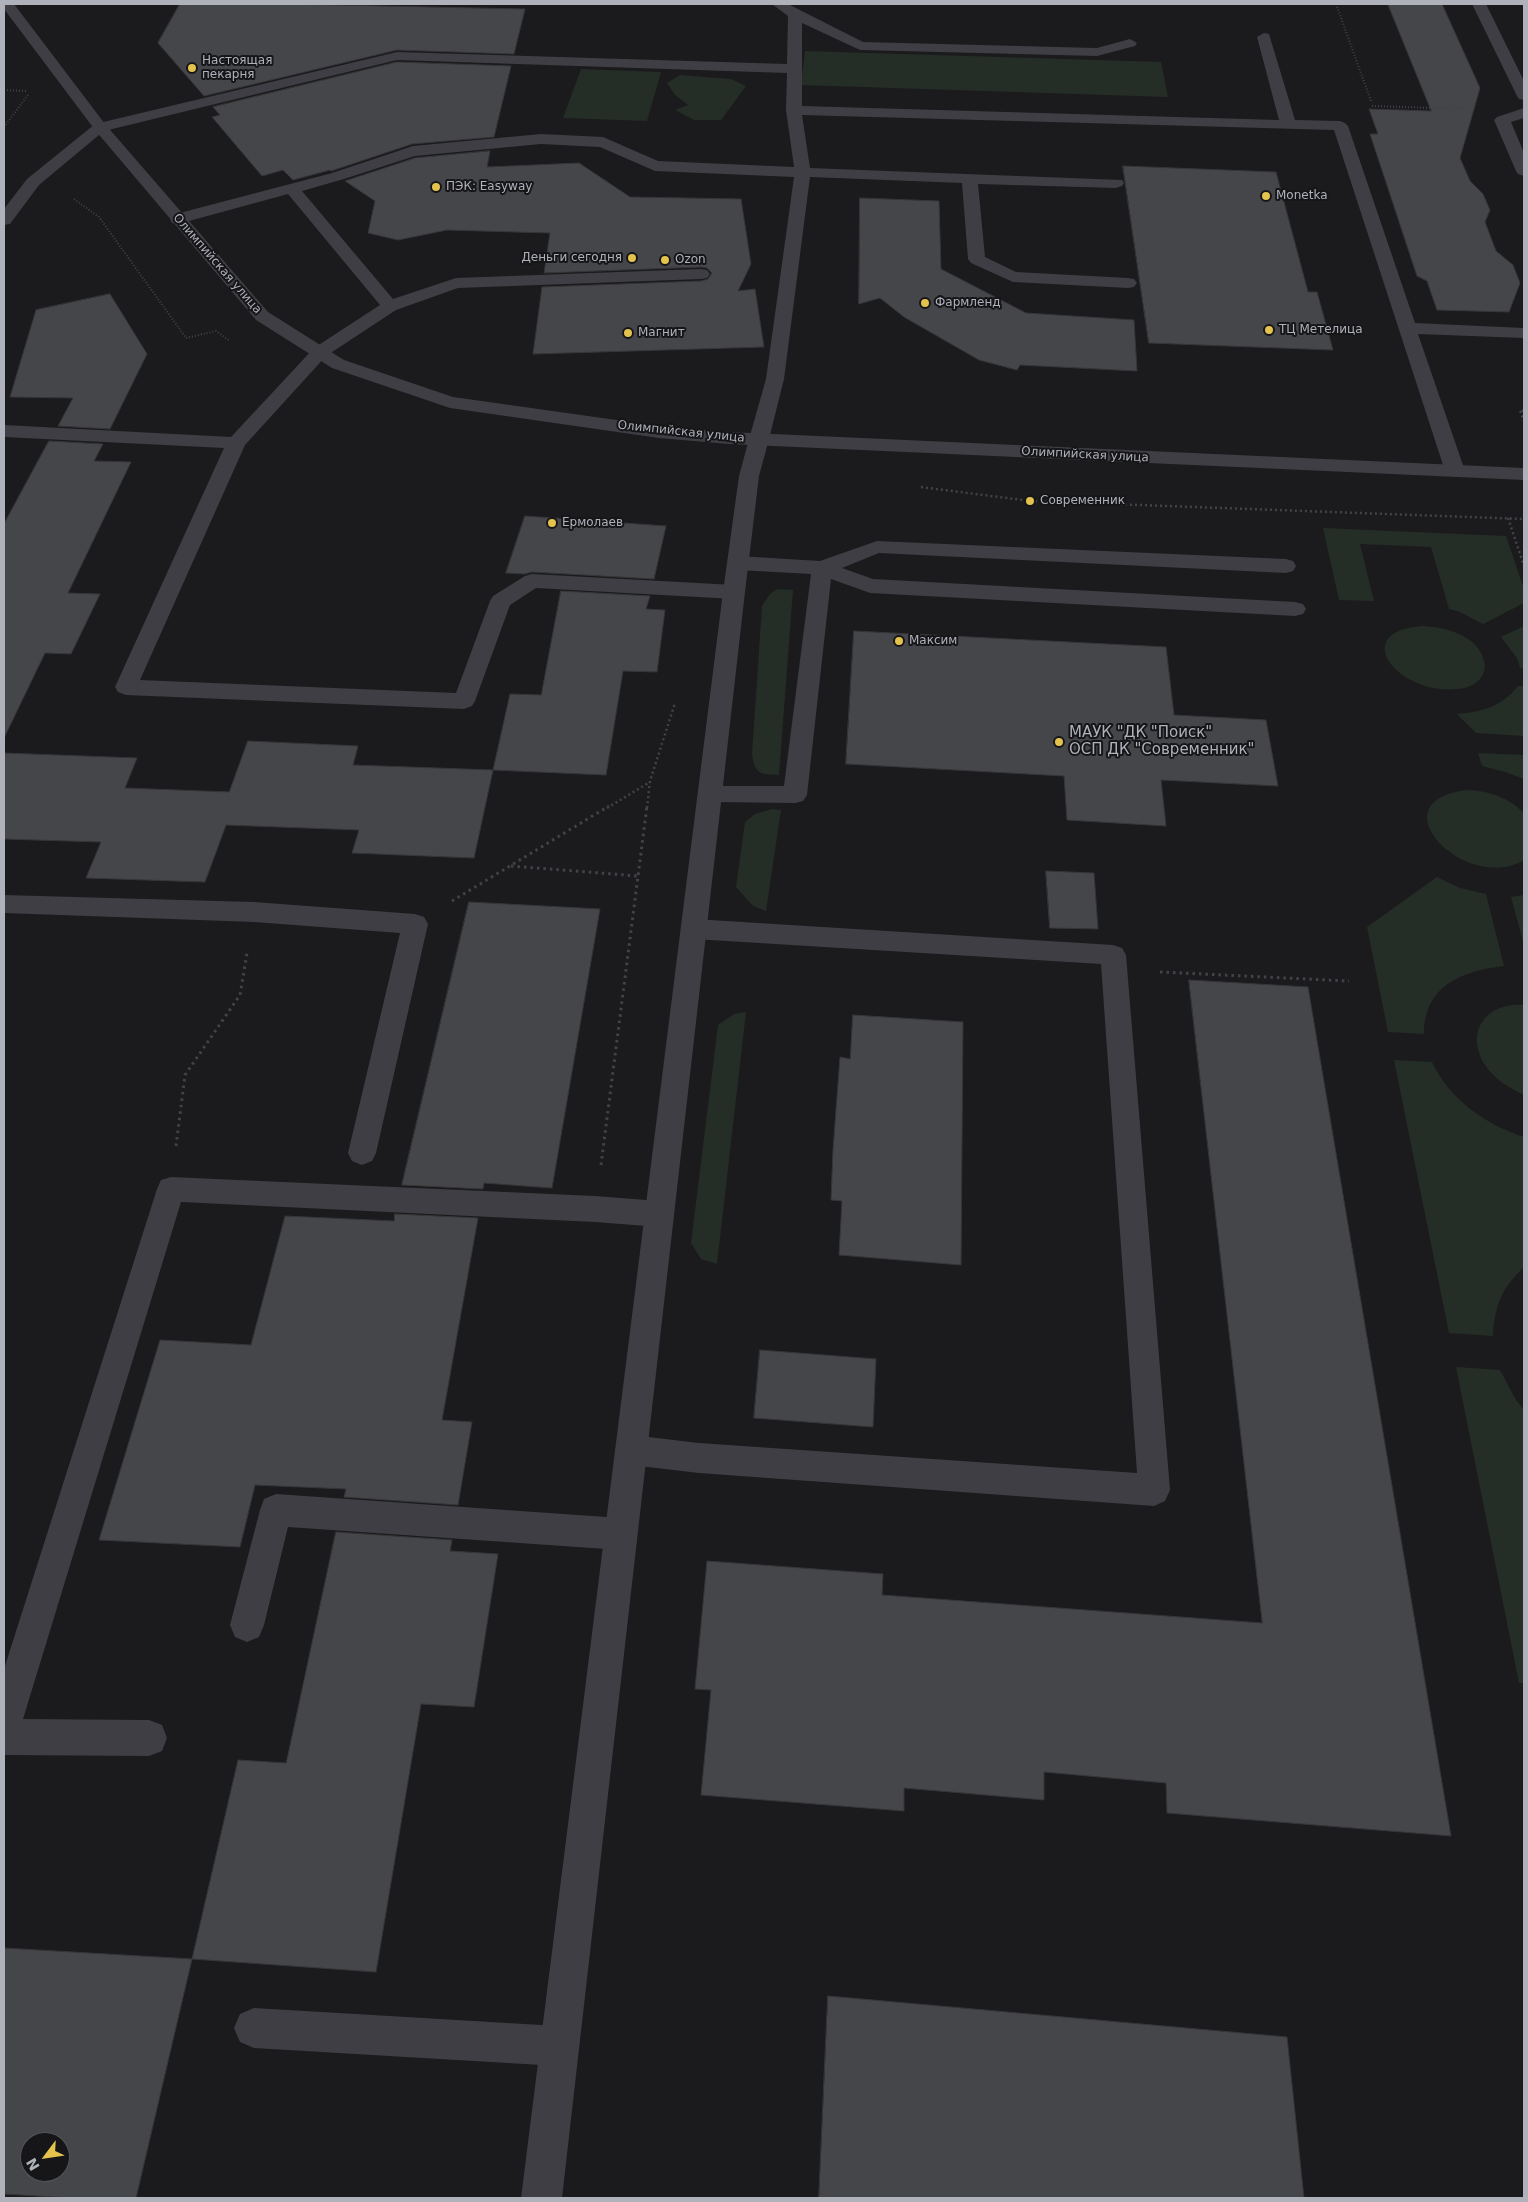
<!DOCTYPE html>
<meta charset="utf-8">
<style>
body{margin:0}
#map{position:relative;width:1528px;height:2202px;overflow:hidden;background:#1b1b1d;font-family:"DejaVu Sans",sans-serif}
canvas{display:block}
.frame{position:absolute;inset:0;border:5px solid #afb1bb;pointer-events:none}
.north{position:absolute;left:20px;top:2132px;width:50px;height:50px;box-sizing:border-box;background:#161618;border:1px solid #535459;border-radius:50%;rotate:239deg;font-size:14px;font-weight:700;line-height:20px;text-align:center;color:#afb1bb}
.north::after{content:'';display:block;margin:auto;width:18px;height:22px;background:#e3c24d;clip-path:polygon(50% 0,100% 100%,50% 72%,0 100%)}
</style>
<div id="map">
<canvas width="1528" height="2202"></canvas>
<div class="frame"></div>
<div class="north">N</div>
</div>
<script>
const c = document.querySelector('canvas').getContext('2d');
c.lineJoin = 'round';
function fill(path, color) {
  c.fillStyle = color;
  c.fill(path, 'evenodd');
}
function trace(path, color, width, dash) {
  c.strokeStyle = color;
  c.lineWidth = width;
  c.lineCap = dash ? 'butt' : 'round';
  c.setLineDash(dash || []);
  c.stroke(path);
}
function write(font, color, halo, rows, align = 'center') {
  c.font = font + ' "DejaVu Sans",sans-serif';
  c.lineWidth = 4;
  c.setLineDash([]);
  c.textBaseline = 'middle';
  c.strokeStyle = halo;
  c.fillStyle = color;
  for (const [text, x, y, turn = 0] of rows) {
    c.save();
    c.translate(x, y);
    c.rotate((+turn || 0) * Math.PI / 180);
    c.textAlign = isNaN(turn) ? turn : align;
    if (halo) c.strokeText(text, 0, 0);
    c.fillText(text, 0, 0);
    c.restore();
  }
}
fill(new Path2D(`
 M805,51L1161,62L1168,97L801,85Z
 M581,69L661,72L647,121L563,118Z
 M680,75L731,79L746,86L721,120H694L675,110L688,105L675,95L667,83Z
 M1323,528L1506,536L1524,589V603L1483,624L1460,612L1449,609L1431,547L1360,544L1374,601L1339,600Z
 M777,589L793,590L779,775C760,774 755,775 752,754L762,606L770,594Z
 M1422,626C1445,627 1478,635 1484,661C1486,668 1484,674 1480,679C1474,686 1464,689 1456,689C1399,695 1347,632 1422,626Z
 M1524,626V669L1520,668L1517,658L1501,637Z
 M1518,686H1524V736L1476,733L1457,714C1482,712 1501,707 1518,686Z
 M1478,753L1524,755V779L1505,772L1482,766Z
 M1467,790C1489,791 1508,797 1524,813V860C1467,895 1373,801 1467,790Z
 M772,809L781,810L766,911L753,906L736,887L745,822L755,814Z
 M1437,877L1460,888L1486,894L1504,966C1463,971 1424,985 1424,1034L1388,1032L1367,927Z
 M1524,895V945L1511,897Z
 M1524,1005V1095C1509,1088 1494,1079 1485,1065C1464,1031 1487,1002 1524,1005Z
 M746,1012L717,1264L701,1259L691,1243L718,1025L734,1014Z
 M1394,1060L1432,1062C1450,1100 1485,1124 1524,1137V1267C1501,1289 1495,1305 1493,1336L1449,1333Z
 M1456,1367L1500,1370L1516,1400L1524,1410V1683H1519Z`), '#252d27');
const building = new Path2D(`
 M180,4H284L525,9L514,54L397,50L204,96L158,43Z
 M1388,4H1442L1480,88L1460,158L1470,181L1483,194L1490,210L1485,222L1496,251L1513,265L1520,283L1509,312L1437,310L1427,281L1417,276L1370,134H1378L1369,109L1431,111Z
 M397,62L511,66L494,137L412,144L331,171L330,170L293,180L283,170L262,176L212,117L220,115L213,107Z
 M490,151L487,167L579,163L630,197L741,199L751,264L738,291L755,289L764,347L533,354L542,287L701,281L708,279L712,273L707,268L701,267L544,273L550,233L447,230L398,240L368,233L375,201L345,181L415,158Z
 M1123,166L1276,172L1308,292H1317L1333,350L1149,343Z
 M860,198L939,201L941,269L1026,313L1134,320L1137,371L1020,365L1017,370L979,360L904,317L880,298L859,304Z
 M110,294L147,354L110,429L58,426L73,398L10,397L36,310Z
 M49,441L103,444L94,461L131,462L68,593L100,594L71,654L45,653L4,738V524Z
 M525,516L666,526L654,579L532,572L524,574L506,573Z
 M561,591L650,596L646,609L665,610L657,672L623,671L606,775L493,770L510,694L541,695Z
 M854,631L1166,647L1174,715L1266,720L1278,786L1161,780L1166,826L1067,820L1064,776L846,764Z
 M248,741L358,746L353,765L493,770L474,858L352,853L359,830L226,825L205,882L86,878L101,842L4,839V753L137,758L125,788L229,792Z
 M1046,871L1094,873L1098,929L1050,928Z
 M469,902L600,909L552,1188L484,1183L483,1189L402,1185Z
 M1189,980L1308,987L1451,1836L1167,1813L1166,1783L1044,1772V1800L904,1788V1811L701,1795L711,1690L695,1689L707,1561L883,1574L882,1595L1262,1623Z
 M853,1015L963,1022L961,1265L839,1255L842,1201L831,1200L833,1150L840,1057L850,1059Z
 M395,1214L478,1218L442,1420L472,1422L458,1505L344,1497L346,1489L255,1485L240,1547L99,1540L160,1340L251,1345L285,1216L394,1221Z
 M760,1350L876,1359L873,1427L754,1418Z
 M336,1532L452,1540L450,1551L498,1554L474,1707L421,1704L376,1972L192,1959L238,1760L286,1763Z
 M4,1948L192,1959L136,2198H71L4,2194ZM30,2142H60V2172H30Z
 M828,1996L1287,2037L1304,2198H819Z`);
fill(building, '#45464a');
trace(building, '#363539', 1);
trace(new Path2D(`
 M1336,4L1371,101
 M4,90L26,91
 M1372,106L1466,109
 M4,127L28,95
 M74,199L99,217L186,338L216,331L230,341`), '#424349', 2, [1, 2]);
trace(new Path2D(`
 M1524,411L1520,410L1524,421
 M921,487L1030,501L1524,519
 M1508,518L1524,566
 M607,808L650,782
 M647,808L650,781L675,703`), '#424349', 2.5, [2, 3]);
trace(new Path2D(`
 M511,866L638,876
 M452,901L609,806
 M1160,972L1349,981
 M176,1146L185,1075L240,995L247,953
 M601,1165L647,806`), '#424349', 3, [2.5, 4]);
fill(new Path2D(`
 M772,4H788L863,42L1097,48L1130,39L1137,43L1135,46L1097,56L860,50L802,23V106L1279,120L1257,37L1264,33L1269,34L1295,120L1340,121L1345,123L1348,126L1415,323L1524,328V338L1418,334L1465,471L1462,475L1455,477L1448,475L1445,471L1334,130L802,115L810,168L1122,180L1124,183L1122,186L1116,188L978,184L985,257L1016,272L1128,278L1134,279L1137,283L1134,287L1128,288L1013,282L971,263L968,259L962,183L810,177L784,379L769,439L766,443L759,445L752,443L749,439L766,379L794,177L655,171L600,147L541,144L415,156L344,179L302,191L393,299L456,278L701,269L707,270L710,274L707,278L701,279L458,288L396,310L326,356L245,445L140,680L456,693L490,601L493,596L525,576L532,574L734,585L741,587L745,592L741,597L734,599L536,588L510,605L475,701L472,706L464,709L126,695L118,692L115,687L224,448L4,437V425L231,437L314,348L380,305L288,194L178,224L172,223L170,219L172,215L332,173L413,146L541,134L603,137L658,161L794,167L786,110L787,73L397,60L100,132L95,130L92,127L95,124L397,52L787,64L788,16Z
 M1472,4H1486L1524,81V100L1519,99L1517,96Z
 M1524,108V118L1511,122L1524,153V176L1518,174L1516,171L1494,120L1497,117Z
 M877,541L1286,559L1293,561L1296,566L1293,571L1286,573L879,553L842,568L873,579L1295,602L1303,604L1306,609L1303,614L1295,616L870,593L831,579L807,795L803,801L795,803L710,802L702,800L698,794L702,788L710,786H784L811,574L738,570L731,568L728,563L731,558L738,556L820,561Z
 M4,895L254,902L415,914L424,917L428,924L376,1153L372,1161L362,1165L352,1161L348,1153L400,933L254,922L4,913Z
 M694,919L1113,945L1122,948L1126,955L1170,1490L1165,1501L1154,1506L699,1473L631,1465L620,1461L615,1450L620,1439L631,1435L699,1443L1137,1473L1101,964L694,939L685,936L681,929L685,922Z
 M171,1177L595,1196L659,1201L669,1205L673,1214L669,1223L659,1227L595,1222L181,1202L23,1719L149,1720L162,1725L167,1738L162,1751L149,1756L4,1755V1669L157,1189L161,1180Z
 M276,1494L621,1518L633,1522L637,1534L633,1546L621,1550L288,1527L264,1625L259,1637L247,1642L235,1637L230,1625L260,1510L264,1499Z
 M254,2008L558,2026L572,2032L578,2046L572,2060L558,2066L254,2048L240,2042L234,2028L240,2014Z`), '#3e3e44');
fill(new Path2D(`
 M100,122L105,124L108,127L105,130L39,185L10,224L4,225V209L27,179L95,124Z
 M759,433L766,435L769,439L759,476L745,592L562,2198H521L723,592L739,476L749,439L752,435Z`), '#3e3e44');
fill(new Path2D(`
 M4,4H14L105,124L268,312L344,360L453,397L659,426L729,432L1524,468V480L729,444L659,438L450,408L332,368L256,320L95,130L4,9Z`), '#3e3e44');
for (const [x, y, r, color] of [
 [192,68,5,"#e3c24d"],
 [436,187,5,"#e3c24d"],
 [1266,196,5,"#e3c24d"],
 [632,258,5,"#e3c24d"],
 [665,260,5,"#e3c24d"],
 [925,303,5,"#e3c24d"],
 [1269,330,5,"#e3c24d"],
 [628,333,5,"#e3c24d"],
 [1030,501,5,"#e3c24d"],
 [552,523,5,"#e3c24d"],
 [899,641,5,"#e3c24d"],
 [1059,742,5,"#e3c24d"]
]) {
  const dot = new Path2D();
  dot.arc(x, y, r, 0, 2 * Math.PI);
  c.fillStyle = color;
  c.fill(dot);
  trace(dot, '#161618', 2);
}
write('12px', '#afb1bb', '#161618', [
 ["Настоящая",202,61],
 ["пекарня",202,75],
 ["ПЭК: Easyway",446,187],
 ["Monetka",1276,196],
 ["Деньги сегодня",622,258,"right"],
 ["Ozon",675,260],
 ["Фармленд",935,303],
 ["ТЦ Метелица",1279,330],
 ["Магнит",638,333],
 ["Современник",1040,501],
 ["Ермолаев",562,523],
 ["Максим",909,641]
], 'left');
write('12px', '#afb1bb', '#161618', [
 ["Олимпийская улица",217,264,49],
 ["Олимпийская улица",681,432,6],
 ["Олимпийская улица",1085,455,3]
]);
write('15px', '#afb1bb', '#161618', [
 ["МАУК \"ДК \"Поиск\"",1069,733],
 ["ОСП ДК \"Современник\"",1069,750]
], 'left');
</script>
